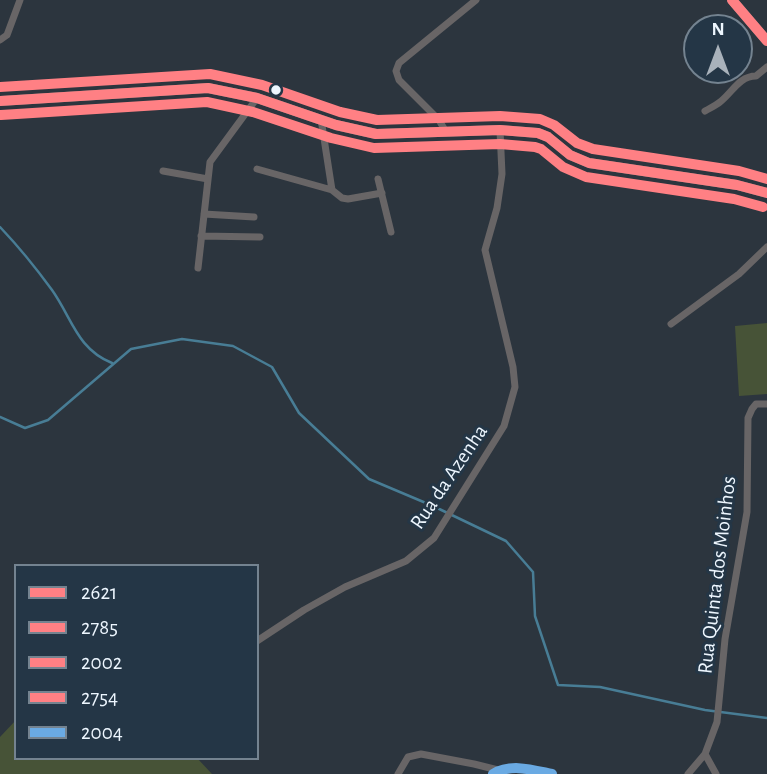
<!DOCTYPE html>
<style>
body{margin:0}
#map{position:relative;width:767px;height:774px;overflow:hidden;background:#2c353e;font-family:"Alegreya Sans",sans-serif}
canvas{display:block}
.legend{position:absolute;left:14px;top:564px;width:245px;height:196px;box-sizing:border-box;background:#243646;border:2px solid #748390;margin:0;padding:9px 12px;list-style:none;font-size:21px;color:#edf6fe}
.legend li{display:flex;align-items:center;gap:14px;height:35px}
.legend b{width:35px;border:2px solid #748390}
.north{position:absolute;left:683px;top:14px;width:70px;height:70px;box-sizing:border-box;background:#243646;border:2px solid #748390;border-radius:50%;rotate:0deg;font-size:19px;font-weight:700;line-height:28px;text-align:center;color:#edf6fe}
.north::after{content:'';display:block;margin:auto;width:24px;height:32px;background:#a9b2bb;clip-path:polygon(50% 0,100% 100%,50% 72%,0 100%)}
</style>
<div id="map">
<canvas width="767" height="774"></canvas>
<ul class="legend">
<li><b style="height:9px;background:#ff8084"></b>2621</li>
<li><b style="height:9px;background:#ff8084"></b>2785</li>
<li><b style="height:9px;background:#ff8084"></b>2002</li>
<li><b style="height:9px;background:#ff8084"></b>2754</li>
<li><b style="height:9px;background:#6aaae3"></b>2004</li>
</ul>
<div class="north">N</div>
</div>
<script>
const c = document.querySelector('canvas').getContext('2d');
c.lineJoin = 'round';
function fill(path, color) {
  c.fillStyle = color;
  c.fill(path, 'evenodd');
}
function trace(path, color, width, dash) {
  c.strokeStyle = color;
  c.lineWidth = width;
  c.lineCap = dash ? 'butt' : 'round';
  c.setLineDash(dash || []);
  c.stroke(path);
}
function write(font, color, halo, rows, align = 'center') {
  c.font = font + ' "Alegreya Sans",sans-serif';
  c.lineWidth = 6;
  c.setLineDash([]);
  c.textBaseline = 'middle';
  c.strokeStyle = halo;
  c.fillStyle = color;
  for (const [text, x, y, turn = 0] of rows) {
    c.save();
    c.translate(x, y);
    c.rotate((+turn || 0) * Math.PI / 180);
    c.textAlign = isNaN(turn) ? turn : align;
    if (halo) c.strokeText(text, 0, 0);
    c.fillText(text, 0, 0);
    c.restore();
  }
}
fill(new Path2D(`
 M767,323V394L739,396L735,326Z
 M16,720V758H197L212,774H0V737Z`), '#475337');
trace(new Path2D(`
 M0,227C19,247 36,268 52,290C72,318 77,349 112,363
 M0,417L25,428L48,420L131,349L182,339L233,346L272,367L299,413L369,479L433,506L506,541L533,572L535,616L558,685L600,687L705,710L767,718`), '#487d95', 2.5);
trace(new Path2D(`
 M0,40L7,35L20,0
 M705,111C710,108 715,106 720,102C732,93 739,76 756,76L767,67
 M446,132L439,120L399,80L396,71L399,63L476,0
 M257,169L332,190L321,119
 M163,171L208,179
 M378,179L391,232
 M332,190L342,198L348,199L382,193
 M204,214L254,217
 M201,236L260,237
 M198,268L210,162L257,98
 M671,324L739,274L767,247
 M257,641L304,610L345,587L406,561L434,538L504,426L515,387L513,367L485,250L497,208L502,174L500,130
 M705,754L716,774
 M496,771L518,769L552,774
 M398,774L408,757L421,754L474,764L498,770
 M688,774L705,754L717,722L725,639L747,512L748,418L752,409L756,404H767`), '#686566', 7);
trace(new Path2D(`
 M0,101L208,88L257,98L336,125L376,134L500,130L538,133L548,137L570,155L589,163L737,185L767,193`), '#737071', 10);
trace(new Path2D(`
 M732,0L767,41`), '#706e70', 10);
trace(new Path2D(`
 M0,101L208,88L257,98L336,125L376,134L500,130L538,133L548,137L570,155L589,163L737,185L767,193`), '#ff8084', 10);
trace(new Path2D(`
 M1,115L207,102L253,112L331,138L374,148L500,144L535,147L541,149L563,167L586,177L734,199L763,207`), '#ff8084', 10);
trace(new Path2D(`
 M0,87L210,74L262,85L340,112L377,120L500,116L540,119L554,125L577,143L593,149L739,171L767,179`), '#ff8084', 10);
trace(new Path2D(`
 M732,0L767,41`), '#ff8084', 10);
trace(new Path2D(`
 M493,774C511,763 533,770 552,774`), '#6aaae3', 10);
for (const [x, y, r, color] of [
 [276,90,6,"#edf6fe"]
]) {
  const dot = new Path2D();
  dot.arc(x, y, r, 0, 2 * Math.PI);
  c.fillStyle = color;
  c.fill(dot);
  trace(dot, '#243646', 2.5);
}
write('21px', '#edf6fe', '#243646', [
 ["Rua da Azenha",449,477,-56],
 ["Rua Quinta dos Moinhos",717,575,-83]
]);
</script>
